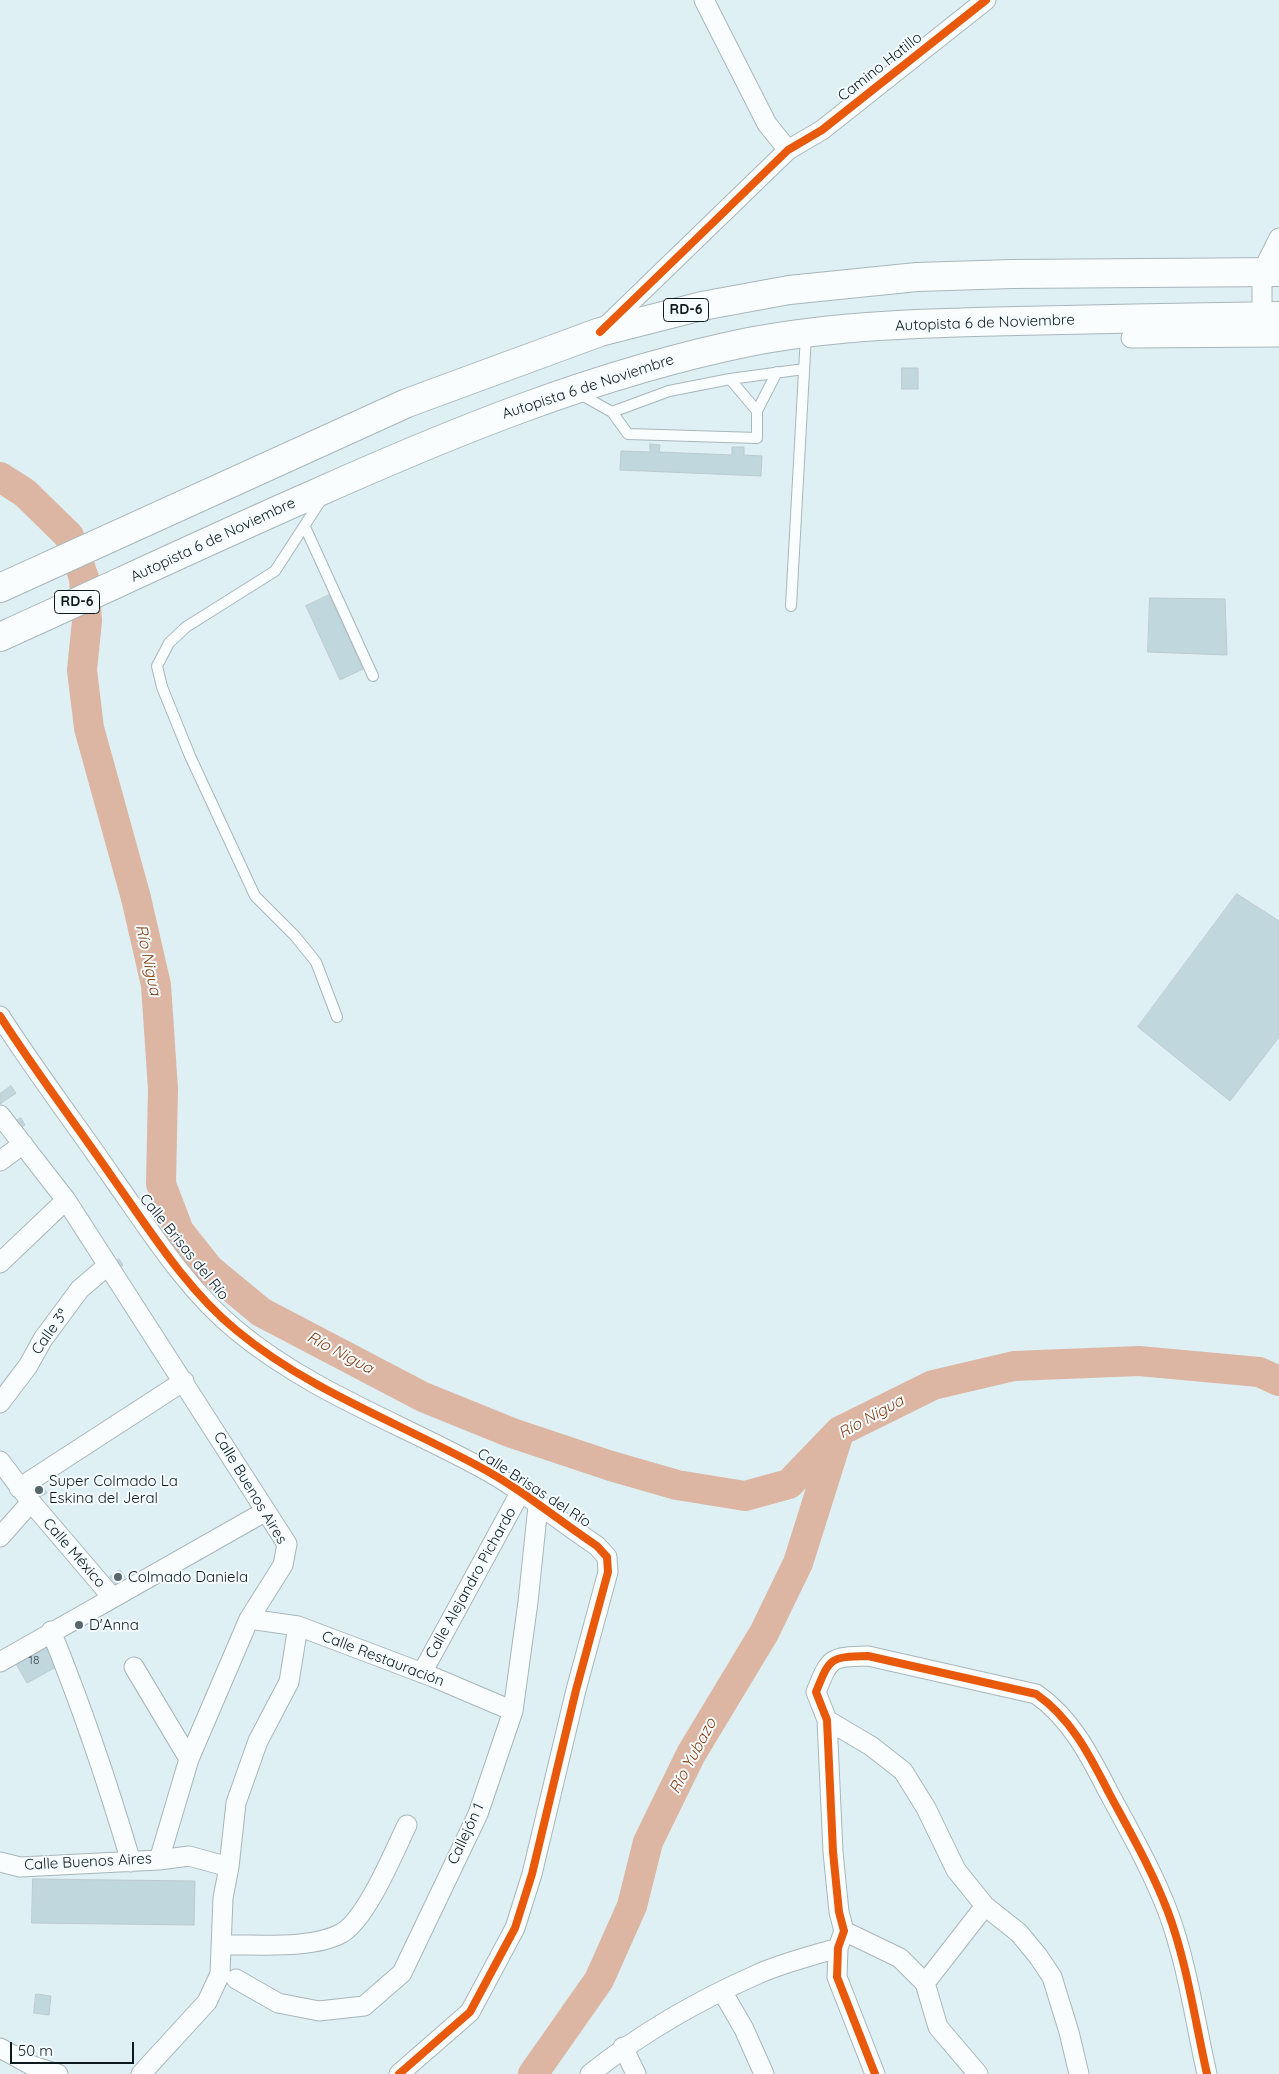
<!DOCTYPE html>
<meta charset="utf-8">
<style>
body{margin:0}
#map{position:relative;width:1279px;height:2074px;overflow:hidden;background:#dff0f5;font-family:Quicksand,sans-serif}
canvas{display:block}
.scale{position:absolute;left:10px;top:2042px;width:124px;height:22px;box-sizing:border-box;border:2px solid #0d1b1f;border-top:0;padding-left:6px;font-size:15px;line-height:18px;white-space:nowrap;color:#0d1b1f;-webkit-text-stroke:4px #f5fcff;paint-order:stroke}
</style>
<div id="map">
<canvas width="1279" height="2074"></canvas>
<div class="scale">50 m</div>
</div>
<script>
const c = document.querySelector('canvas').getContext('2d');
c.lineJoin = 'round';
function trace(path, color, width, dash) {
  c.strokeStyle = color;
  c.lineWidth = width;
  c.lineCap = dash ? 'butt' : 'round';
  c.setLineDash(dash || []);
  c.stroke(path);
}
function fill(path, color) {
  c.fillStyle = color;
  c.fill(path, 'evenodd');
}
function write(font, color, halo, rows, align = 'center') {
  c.font = font + ' Quicksand,sans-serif';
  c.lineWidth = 4;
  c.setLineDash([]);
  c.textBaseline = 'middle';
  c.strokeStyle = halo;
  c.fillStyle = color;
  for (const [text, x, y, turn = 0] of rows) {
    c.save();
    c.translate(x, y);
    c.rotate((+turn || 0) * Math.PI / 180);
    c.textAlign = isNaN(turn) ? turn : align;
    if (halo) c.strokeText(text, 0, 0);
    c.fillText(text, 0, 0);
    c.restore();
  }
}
trace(new Path2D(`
 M0,477L25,493L69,536L84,578L87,621L82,670L89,728L136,898L156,985L163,1089L161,1184L179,1231L209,1269L261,1312L423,1397L512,1433L611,1466L677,1485L745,1496L789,1484L840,1431L933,1385L1014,1366L1139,1361L1259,1372L1279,1381
 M533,2074L599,1980L632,1906L648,1842L691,1754L764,1633L798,1563L838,1436`), '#dcb6a2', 30);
const building = new Path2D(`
 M902,368H918V389H902Z
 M650,444L660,445L659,452L732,455V447H744V455L762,456L761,476L620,470L621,451L650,452Z
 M329,595L363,669L340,680L306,606Z
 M1150,598L1225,599L1227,655L1148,652Z
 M1237,894L1279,921V1037L1230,1101L1138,1027Z
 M11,1086L16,1093L0,1104V1094Z
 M21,1118L25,1125L18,1129L14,1122Z
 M119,1259L123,1265L116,1270L112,1264Z
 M39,1481L47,1493L38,1498L31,1486Z
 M120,1570L125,1577L116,1584L110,1577Z
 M42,1638L58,1666L27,1683L11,1655Z
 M33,1879L195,1881L194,1925L32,1923Z
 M36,1994L51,1996L49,2015L34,2013Z`);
fill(building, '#c0d7de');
trace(building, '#bbcace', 1);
const lane = new Path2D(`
 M578,393L612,412L628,434L757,438V411L730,379
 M757,411L777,372
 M612,412L669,391L730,379L804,369
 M323,497L275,571L186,627L169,643L157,666L162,687L190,756L255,896L295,936L316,962L337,1017
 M305,527L373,676
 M791,606L806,335`);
const street = new Path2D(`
 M704,0L767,124L788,150
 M1262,328V272L1279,238
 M601,331L788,150L822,130L986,0
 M1131,338L1279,337
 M0,1016C35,1071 75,1123 112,1177C149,1229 186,1289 236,1330C308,1390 397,1422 478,1466C520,1488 558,1520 597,1546L607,1557L608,1572L576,1690L532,1874L515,1928L470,2012L399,2074
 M0,1115L66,1200L287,1544L283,1565L249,1619L189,1759L159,1860L20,1867L0,1862
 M0,1161L23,1144
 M0,1263L66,1200
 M0,1403L28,1366L43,1339L80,1289L107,1266
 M0,1461L31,1502L112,1597
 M19,1488L184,1381
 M0,1537L31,1502
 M249,1619L298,1626L433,1677L513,1711
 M51,1631C82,1707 108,1784 131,1862
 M0,1662L266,1511
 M134,1667L189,1759
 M422,1673L520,1493
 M827,1720L871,1746L903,1771L926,1808L956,1870L985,1906L1019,1933L1038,1956L1052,1977L1069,2032L1079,2074
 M229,1867L236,1803L258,1741L289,1682L298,1626
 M844,1931L900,1958L925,1983L938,2027L978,2074
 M221,1945C256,1944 311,1950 342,1933C367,1918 394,1852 407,1825
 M236,1979L278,2003L319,2011L364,2006L402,1973L478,1814L513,1711L528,1602L538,1506
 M925,1983L985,1906
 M722,1991L744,2029L764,2074
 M623,2047L636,2074
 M0,2048L33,2066L58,2074
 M141,2074L207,2002L220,1974L223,1898L229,1867L189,1856L159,1860
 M590,2074C640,2034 699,2000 758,1974C783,1963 811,1956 838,1948
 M875,2074L837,1977L838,1948L844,1931L839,1912L833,1852L827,1720L816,1692C830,1657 830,1657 868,1656L1036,1694C1071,1718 1090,1756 1109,1793C1130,1832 1152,1870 1168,1912C1187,1963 1195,2021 1207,2074`);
const highway = new Path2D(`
 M0,588L407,403L600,332L702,306L789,290L917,277L1012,274L1279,272
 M0,637C104,590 207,541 312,495C453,432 597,373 749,342C837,325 927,323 1017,321C1104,319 1192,317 1279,316`);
trace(lane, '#a7b6ba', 12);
trace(street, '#a7b6ba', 21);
trace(highway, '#a7b6ba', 30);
trace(lane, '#fafdfe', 10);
trace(street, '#fafdfe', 19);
trace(highway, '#fafdfe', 28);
trace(new Path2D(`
 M600,332L788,150L822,130L986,0
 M0,1016C35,1071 75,1123 112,1177C149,1229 186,1289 236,1330C308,1390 397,1422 478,1466C520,1488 558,1520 597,1546L607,1557L608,1572L576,1690L532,1874L515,1928L470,2012L399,2074
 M875,2074L837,1977L838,1948L844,1931L839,1912L833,1852L827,1720L816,1692C830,1657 830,1657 868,1656L1036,1694C1071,1718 1090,1756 1109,1793C1130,1832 1152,1870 1168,1912C1187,1963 1195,2021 1207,2074`), '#e8590c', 8);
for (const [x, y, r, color] of [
 [39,1490,5,"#56666a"],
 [118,1577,5,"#56666a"],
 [79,1625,5,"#56666a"]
]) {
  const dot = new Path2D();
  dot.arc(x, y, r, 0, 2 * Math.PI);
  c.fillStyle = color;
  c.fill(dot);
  trace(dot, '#f5fcff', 2);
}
write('12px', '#3a4a4f', null, [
 ["18",34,1660]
]);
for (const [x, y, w] of [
 [686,310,45],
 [77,602,45]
]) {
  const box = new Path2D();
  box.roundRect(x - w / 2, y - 11.5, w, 23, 4);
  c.fillStyle = '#f5fcff';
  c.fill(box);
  trace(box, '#0d1b1f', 1);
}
write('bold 14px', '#0d1b1f', null, [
 ["RD-6",686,310],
 ["RD-6",77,602]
]);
write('15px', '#0d1b1f', '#f5fcff', [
 ["Camino Hatillo",880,67,-38],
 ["Autopista 6 de Noviembre",985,323,-2],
 ["Autopista 6 de Noviembre",588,387,-18],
 ["Autopista 6 de Noviembre",213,540,-25],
 ["Calle Brisas del Río",184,1247,51],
 ["Calle 3ª",50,1332,-55],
 ["Calle Buenos Aires",250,1488,59],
 ["Calle Brisas del Río",534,1488,33],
 ["Calle México",74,1553,49],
 ["Calle Alejandro Pichardo",471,1583,-61],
 ["Calle Restauración",383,1659,21],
 ["Callejón 1",466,1834,-65],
 ["Calle Buenos Aires",88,1862,-3]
]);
write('15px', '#0d1b1f', '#f5fcff', [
 ["Super Colmado La",49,1481],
 ["Eskina del Jeral",49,1498],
 ["Colmado Daniela",128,1577],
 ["D'Anna",89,1625]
], 'left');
write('italic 16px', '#883f11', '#f5fcff', [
 ["Río Nigua",148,960,78],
 ["Río Nigua",340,1353,28],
 ["Río Nigua",871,1417,-29],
 ["Río Yubazo",693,1756,-62]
]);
</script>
